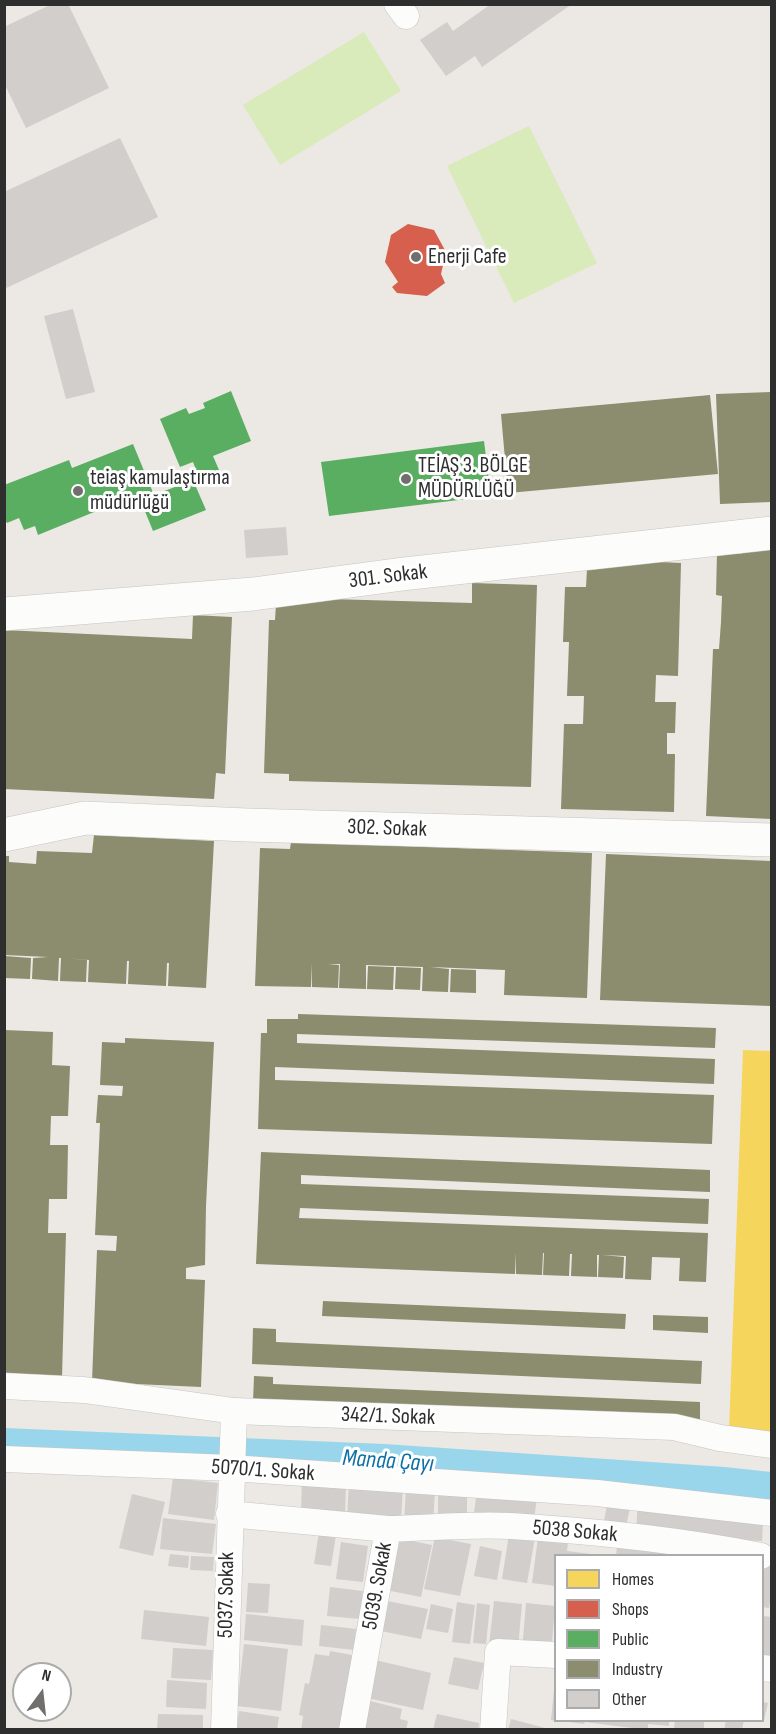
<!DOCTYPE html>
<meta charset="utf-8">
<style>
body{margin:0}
#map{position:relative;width:776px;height:1734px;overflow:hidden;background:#ece8e4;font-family:"Sofia Sans Condensed",sans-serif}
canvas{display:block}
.frame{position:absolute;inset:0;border:6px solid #2e2e2e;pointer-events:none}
.legend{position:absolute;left:554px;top:1554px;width:210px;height:168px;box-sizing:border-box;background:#fff;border:2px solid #ababab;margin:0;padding:8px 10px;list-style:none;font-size:18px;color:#2e2e2e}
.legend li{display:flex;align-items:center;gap:12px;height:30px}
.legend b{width:30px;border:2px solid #ababab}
.north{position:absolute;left:12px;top:1662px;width:60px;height:60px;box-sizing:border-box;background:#fff;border:2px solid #ababab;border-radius:50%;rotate:15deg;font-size:16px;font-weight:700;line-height:24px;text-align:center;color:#2e2e2e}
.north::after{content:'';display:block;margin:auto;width:21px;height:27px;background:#706f6e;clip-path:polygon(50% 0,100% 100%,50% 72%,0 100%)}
</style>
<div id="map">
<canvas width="776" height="1734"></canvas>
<div class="frame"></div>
<ul class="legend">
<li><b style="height:16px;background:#f6d55c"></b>Homes</li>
<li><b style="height:16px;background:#d6604d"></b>Shops</li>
<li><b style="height:16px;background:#5aae61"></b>Public</li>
<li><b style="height:16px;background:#8c8c6e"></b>Industry</li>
<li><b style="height:16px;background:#d1cecb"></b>Other</li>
</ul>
<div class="north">N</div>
</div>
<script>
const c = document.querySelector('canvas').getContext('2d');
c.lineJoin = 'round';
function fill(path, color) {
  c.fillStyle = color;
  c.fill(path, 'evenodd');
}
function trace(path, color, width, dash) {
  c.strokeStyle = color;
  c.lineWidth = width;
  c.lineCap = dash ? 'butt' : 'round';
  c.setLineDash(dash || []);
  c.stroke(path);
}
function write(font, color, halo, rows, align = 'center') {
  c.font = font + ' "Sofia Sans Condensed",sans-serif';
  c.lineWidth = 6;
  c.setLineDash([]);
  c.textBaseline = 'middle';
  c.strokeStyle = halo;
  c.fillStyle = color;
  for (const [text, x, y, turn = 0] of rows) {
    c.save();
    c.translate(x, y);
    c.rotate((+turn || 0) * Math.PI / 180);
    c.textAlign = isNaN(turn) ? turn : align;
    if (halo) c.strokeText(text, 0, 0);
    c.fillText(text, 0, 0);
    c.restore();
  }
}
fill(new Path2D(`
 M364,32L401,91L280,165L243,105Z
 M529,126L597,263L514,303L447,166Z`), '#d9eabb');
fill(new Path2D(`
 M5,1428L384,1444L725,1467L771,1472V1503L5,1459Z`), '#99d6ec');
fill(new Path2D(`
 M743,1050L772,1051V1432L729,1431Z`), '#f6d55c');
fill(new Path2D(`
 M408,224L434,230L446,252L441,274L445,283L427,296L397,293L392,287L398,282L385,262L391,235Z`), '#d6604d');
fill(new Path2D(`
 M231,391L251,441L213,456L219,470L199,478L193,462L180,467L160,419L186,408L189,414L205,408L203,403Z
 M484,441L491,496L329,516L321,462Z
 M133,444L154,495L193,480L206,510L153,531L138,494L38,535L35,526L24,530L19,518L7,523L4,518V485L69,460L72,468Z`), '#5aae61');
fill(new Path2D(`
 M771,392V502L720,504L716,394Z
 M710,395L718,474L508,493L501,414Z
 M771,546V819L706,816L713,649H719L721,622L722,596L716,595L717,553L741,554L742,551Z
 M659,562L681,563L678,676L656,675L655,702H676L675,733H667V754H675L674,812L561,809L564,724H583L584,696H567L569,642H563L565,587H586L587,569Z
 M472,583L537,585L531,787L289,781V774L264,773L269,620H275L276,604L294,598L472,603Z
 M193,615L232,617L225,774L216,773L214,799L4,789V630L192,639Z
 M94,835L214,841L206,988L168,986L169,963H167L166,986L128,984L129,961H127L126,984L88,982L89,960L63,958L87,960L86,982L60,981L61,958H59L58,981L32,979L33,958L48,957L4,955V856H9V862L36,864L37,851L92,853Z
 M291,842L592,853L587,998L504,995L505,970L430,967L449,969L448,992L422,991L423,967L366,965V989L339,988L340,964H328L339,965L338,988L312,987V963L311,987L255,986L260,848L290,849Z
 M606,854L771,861V1006L600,1000Z
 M5,956L31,958L30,979L4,978Z
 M368,966L394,967L393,990L367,989Z
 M396,967L421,968L420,990L395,989Z
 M451,969L476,970V993L450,992Z
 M298,1014L716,1028L715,1048L297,1034V1043L715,1059L714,1084L275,1067V1080L714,1095L712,1144L258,1129L261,1033H267V1019H298Z
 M4,1030L53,1032L52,1065L70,1066L68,1116H51L50,1145H68L67,1199H49L48,1233H66L62,1377L4,1376Z
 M125,1038L214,1042L206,1206L205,1265L186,1268V1279L205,1280L201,1387L92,1382L97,1250L116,1251L117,1236L95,1235L100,1123H96L98,1095L122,1096L123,1086L100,1085L102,1042L125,1043Z
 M261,1152L710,1170V1192L301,1175V1184L709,1199L708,1224L300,1208L299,1218L708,1233L706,1282L679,1281L680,1258L652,1257L651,1280L625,1279L626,1256L602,1255L624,1257L623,1278L598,1277L599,1255H597V1277L571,1276L572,1254H570L569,1276L543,1275L544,1253H543L542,1275L516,1274V1252L515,1274L256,1264Z
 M323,1301L626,1314L625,1329L322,1316Z
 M653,1315L708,1317V1333L653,1330Z
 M253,1328L276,1329V1342L702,1361L701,1384L252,1364Z
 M254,1376L273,1377V1384L700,1402V1421L253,1402Z`), '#8c8c6e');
fill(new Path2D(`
 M52,4H68L109,88L26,128L4,83V27Z
 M491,4H572L482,67L475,56L446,76L420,40L447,22L453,31Z
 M120,138L158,217L4,289V192Z
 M73,309L95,392L66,399L44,316Z
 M286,527L288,555L246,558L244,530Z
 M173,1478L218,1483L214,1520L168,1514Z
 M302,1481L346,1483L345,1516L301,1509Z
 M349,1483L403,1486L401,1520L347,1518Z
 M406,1489L435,1491L433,1525L404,1523Z
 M477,1490L537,1497L533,1527L473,1520Z
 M438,1491H467V1526H438Z
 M132,1494L165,1502L153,1556L119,1548Z
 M609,1494L632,1499L626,1526L604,1521Z
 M638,1496L764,1503L762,1541L636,1534Z
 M163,1518L216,1524L212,1554L160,1549Z
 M510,1528L536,1532L527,1583L502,1579Z
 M539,1530L569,1534L567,1551L591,1554V1556H556V1586L532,1583Z
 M319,1532L336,1535L331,1566L314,1564Z
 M392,1537L432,1545L421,1597L381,1589Z
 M435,1537L471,1544L460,1596L424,1589Z
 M341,1542L368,1546L363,1582L336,1579Z
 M684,1545L683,1556H616L617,1547Z
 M480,1546L502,1551L497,1580L474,1576Z
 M170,1554L189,1556L188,1568L168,1566Z
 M191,1556L214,1557L213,1571L190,1570Z
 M762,1560L772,1561V1590L769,1608L762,1607Z
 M248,1583L270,1584L268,1613L246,1612Z
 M330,1587L363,1591L360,1619L327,1616Z
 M382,1600L428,1609L421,1639L376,1630Z
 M494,1601L522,1604L518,1648L489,1645Z
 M457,1602L475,1605L470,1644L452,1642Z
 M477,1603L490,1605L486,1644L473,1643Z
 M526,1603L555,1606L551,1654L522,1651Z
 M431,1604L453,1609L448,1633L426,1629Z
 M144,1610L209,1617L206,1646L141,1639Z
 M246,1614L304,1620L302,1646L244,1640Z
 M762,1616L772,1617V1640L769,1661L762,1660Z
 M321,1625L356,1629L354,1650L319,1646Z
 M244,1644L288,1649L281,1711L237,1706Z
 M173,1648L213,1650L211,1680L171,1678Z
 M330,1651L352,1655L339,1730H301L303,1716L299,1715L305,1683L309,1684L315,1654L329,1656Z
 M454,1657L484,1663L478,1690L448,1684Z
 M375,1660L431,1673L423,1710L367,1698Z
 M167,1680L207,1683L206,1709L166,1707Z
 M554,1690H556V1721L551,1720Z
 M366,1700L402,1709L400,1719L408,1721L406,1730H359Z
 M762,1702L768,1703L764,1720L762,1719Z
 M239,1711L279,1717L277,1730H236Z
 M158,1714L203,1715V1730H157Z
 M437,1714L479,1723L478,1730H433Z
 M511,1719L549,1729V1730H508Z
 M569,1720H669V1726L648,1724V1730L585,1722L584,1724L569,1722Z
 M675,1720H704V1730H674Z
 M726,1720H744L742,1730H724Z`), '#d1cecb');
const street = new Path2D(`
 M397,4L406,16
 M4,1386L84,1390L234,1411L674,1427L720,1438L772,1445
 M4,1459L231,1468L597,1493L772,1513
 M229,1514L388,1529L352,1730
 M388,1529C428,1528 471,1524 511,1526C593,1531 680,1540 761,1556
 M762,1668L772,1669
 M224,1730L234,1411
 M493,1730L498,1652L556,1655`);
const secondary = new Path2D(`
 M4,614L253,594L403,574L772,533
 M4,835L85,818L247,825L772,840`);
trace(street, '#c5c4c5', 27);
trace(secondary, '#c5c4c5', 34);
trace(street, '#fcfcfb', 26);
trace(secondary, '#fcfcfb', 33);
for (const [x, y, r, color] of [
 [416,257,6,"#706f6e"],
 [406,479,6,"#706f6e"],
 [78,491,6,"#706f6e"]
]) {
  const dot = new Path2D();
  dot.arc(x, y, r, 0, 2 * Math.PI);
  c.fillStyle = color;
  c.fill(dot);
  trace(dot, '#fff', 2);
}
write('22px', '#2e2e2e', '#fff', [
 ["Enerji Cafe",428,257],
 ["TEİAŞ 3. BÖLGE",418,466],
 ["MÜDÜRLÜĞÜ",418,491],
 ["teiaş kamulaştırma",90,478],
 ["müdürlüğü",90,503]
], 'left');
write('22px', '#2e2e2e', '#fff', [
 ["301. Sokak",388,577,-7],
 ["302. Sokak",387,829,2],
 ["342/1. Sokak",388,1417,2],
 ["5070/1. Sokak",263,1471,4],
 ["5038 Sokak",575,1532,5],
 ["5039. Sokak",378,1586,-80],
 ["5037. Sokak",227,1595,-89]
]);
write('italic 24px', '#0d6fa3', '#fff', [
 ["Manda Çayı",388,1462,4]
]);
</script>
